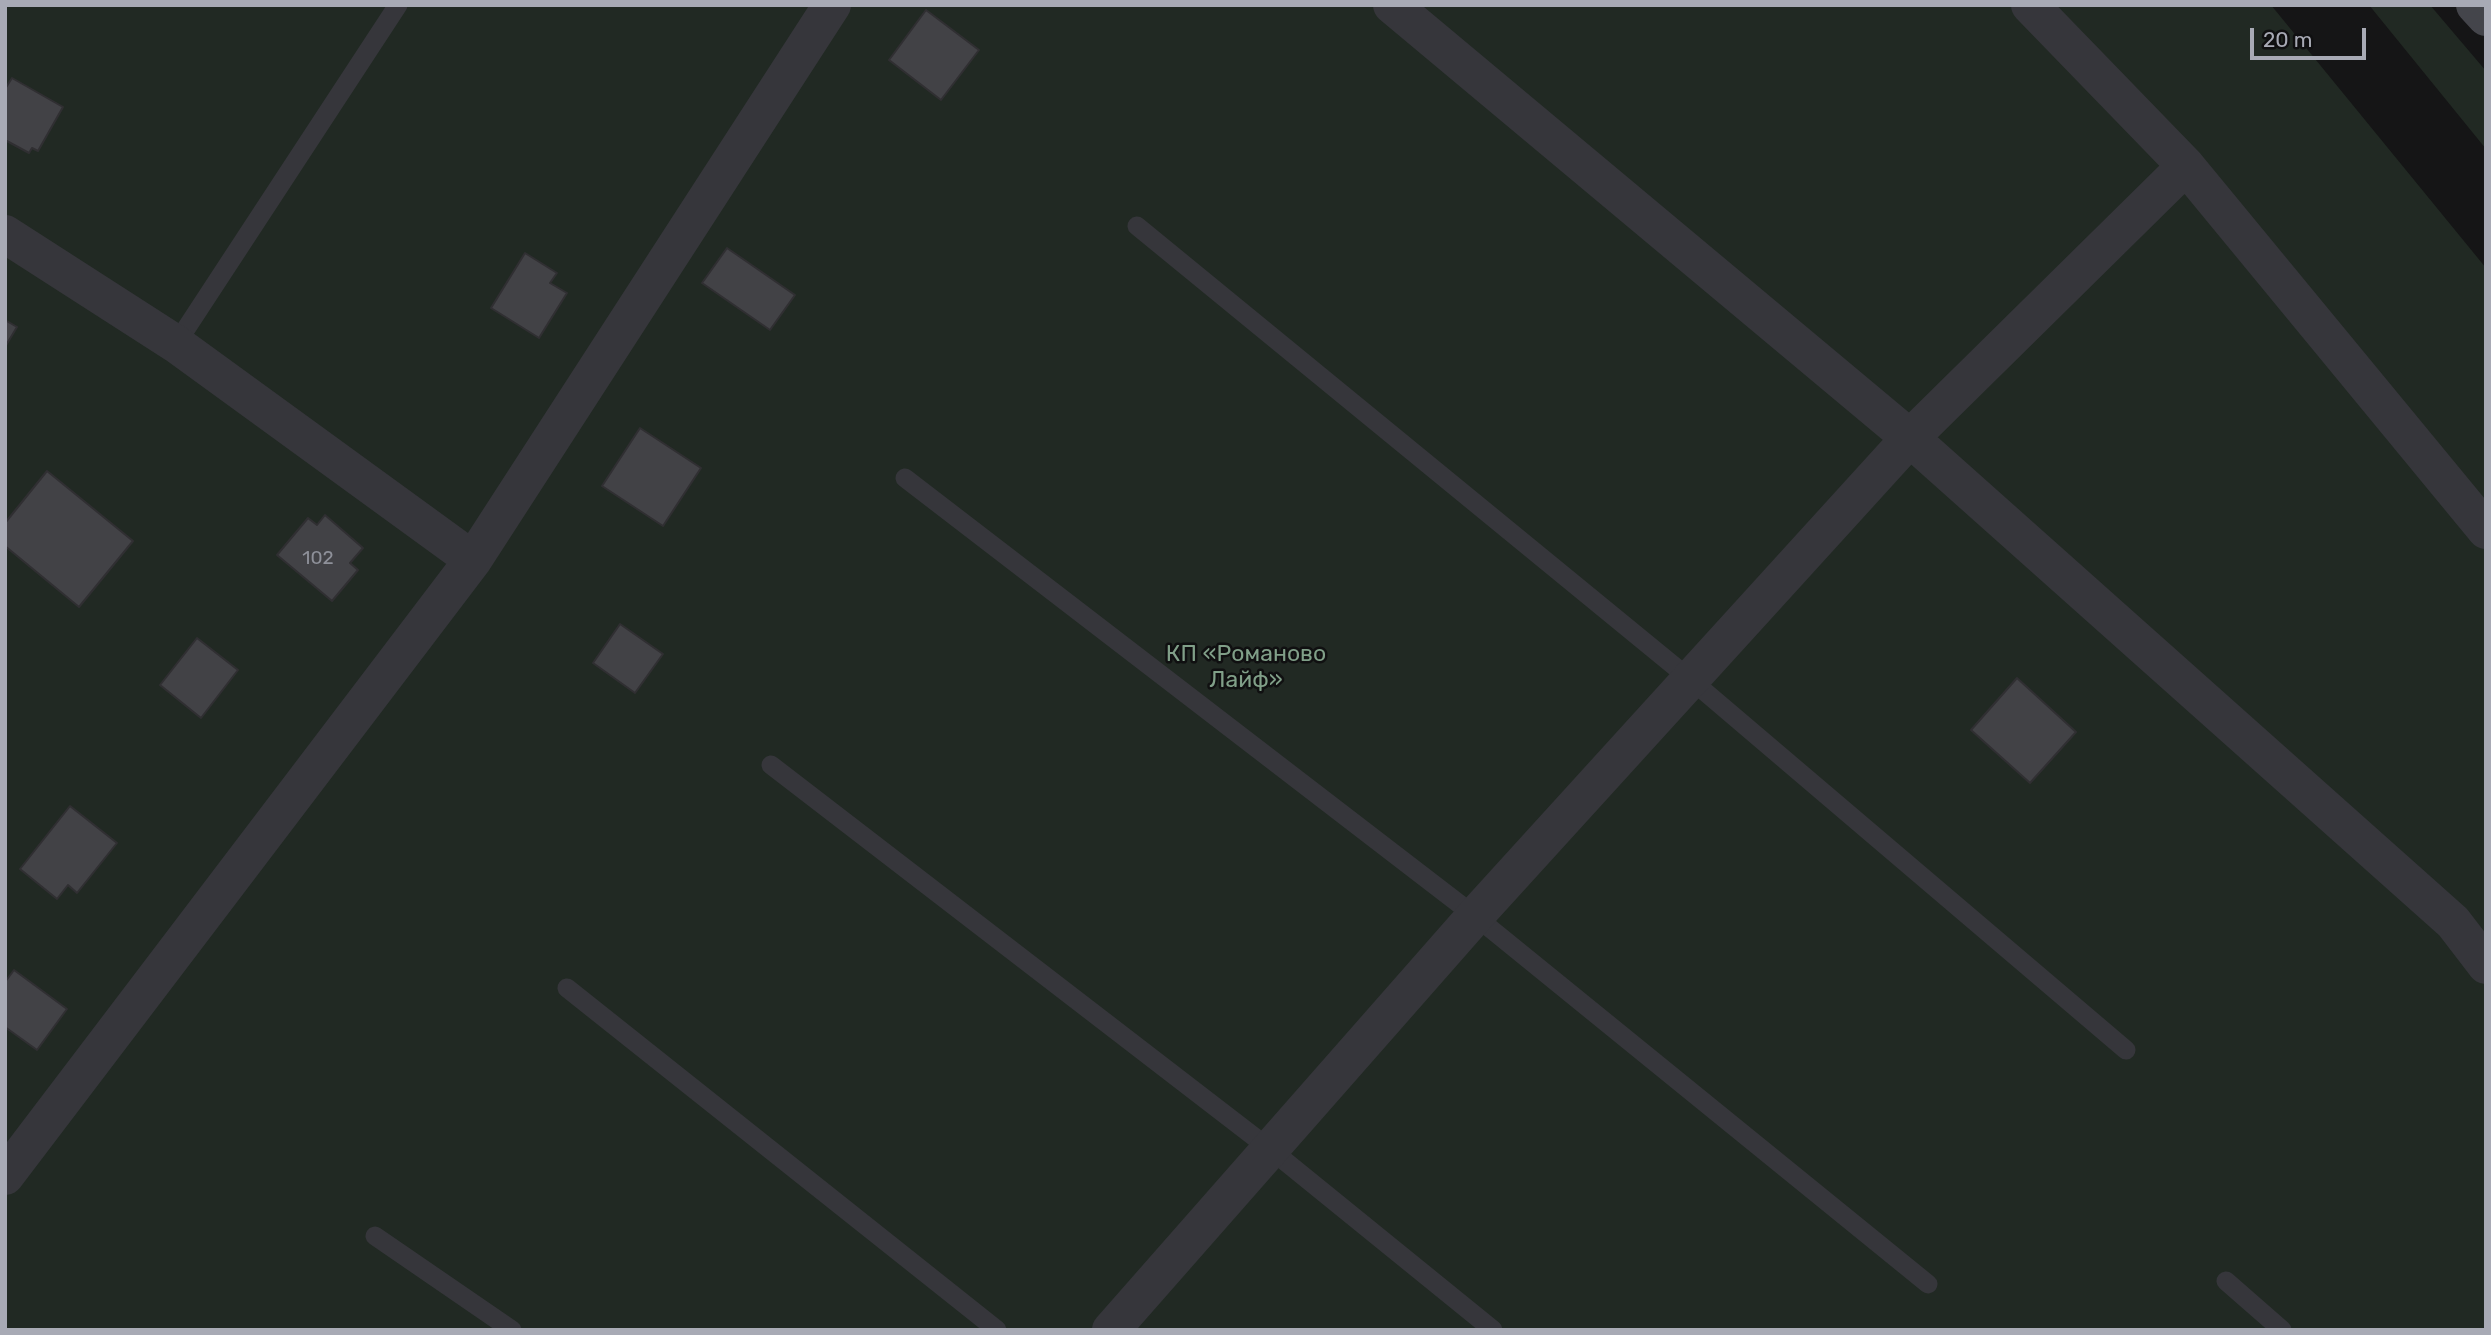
<!DOCTYPE html>
<meta charset="utf-8">
<style>
body{margin:0}
#map{position:relative;width:2491px;height:1335px;overflow:hidden;background:#151516;font-family:Rubik,sans-serif}
canvas{display:block}
.frame{position:absolute;inset:0;border:7px solid #a8aab5;pointer-events:none}
.scale{position:absolute;left:2250px;top:28px;width:116px;height:32px;box-sizing:border-box;border:4px solid #a8aab5;border-top:0;padding-left:9px;font-size:21px;line-height:24px;white-space:nowrap;color:#a8aab5;-webkit-text-stroke:5px #101011;paint-order:stroke}
</style>
<div id="map">
<canvas width="2491" height="1335"></canvas>
<div class="frame"></div>
<div class="scale">20 m</div>
</div>
<script>
const c = document.querySelector('canvas').getContext('2d');
c.lineJoin = 'round';
function fill(path, color) {
  c.fillStyle = color;
  c.fill(path, 'evenodd');
}
function trace(path, color, width, dash) {
  c.strokeStyle = color;
  c.lineWidth = width;
  c.lineCap = dash ? 'butt' : 'round';
  c.setLineDash(dash || []);
  c.stroke(path);
}
function write(font, color, halo, rows, align = 'center') {
  c.font = font + ' Rubik,sans-serif';
  c.lineWidth = 5;
  c.setLineDash([]);
  c.textBaseline = 'middle';
  c.strokeStyle = halo;
  c.fillStyle = color;
  for (const [text, x, y, turn = 0] of rows) {
    c.save();
    c.translate(x, y);
    c.rotate((+turn || 0) * Math.PI / 180);
    c.textAlign = isNaN(turn) ? turn : align;
    if (halo) c.strokeText(text, 0, 0);
    c.fillText(text, 0, 0);
    c.restore();
  }
}
fill(new Path2D(`
 M5,5H2271L2486,268V1330H5Z
 M2369,5H2430L2486,71V149Z`), '#212923');
const building = new Path2D(`
 M926,10L979,50L941,100L889,60Z
 M12,78L63,107L38,151L32,148L29,153L5,140V89Z
 M727,248L795,295L770,330L702,283Z
 M525,253L557,273L550,283L567,293L539,338L491,308Z
 M5,320L17,327L5,347Z
 M640,428L701,468L663,526L602,486Z
 M47,471L133,541L79,607L5,546V523Z
 M325,515L363,548L350,563L358,570L332,601L277,555L308,518L317,525Z
 M620,624L663,654L635,693L593,663Z
 M197,638L238,670L201,718L160,685Z
 M2017,678L2076,732L2030,783L1971,730Z
 M70,806L117,843L77,893L68,885L57,899L20,869Z
 M14,970L67,1009L37,1050L5,1027V982Z`);
fill(building, '#424246');
trace(building, '#302f32', 2);
trace(new Path2D(`
 M1137,226L1690,679L2126,1050
 M176,344L398,5
 M905,478L1475,916L1928,1284
 M771,765L1270,1149L1493,1330
 M567,988L997,1330
 M375,1236L512,1330
 M2226,1281L2282,1330`), '#36363b', 19);
trace(new Path2D(`
 M1392,5L1910,438L2453,922L2486,965
 M2030,5L2186,166
 M5,234L176,344L473,560L5,1176
 M473,560L832,5
 M1111,1330L1475,916L1910,438L2186,166L2486,530`), '#36363b', 38);
trace(new Path2D(`
 M2475,5L2486,17`), '#44454b', 38);
write('19px', '#8e9099', null, [
 ["102",318,559]
]);
write('23px', '#809f88', '#101011', [
 ["КП «Романово",1246,654],
 ["Лайф»",1246,680]
]);
</script>
